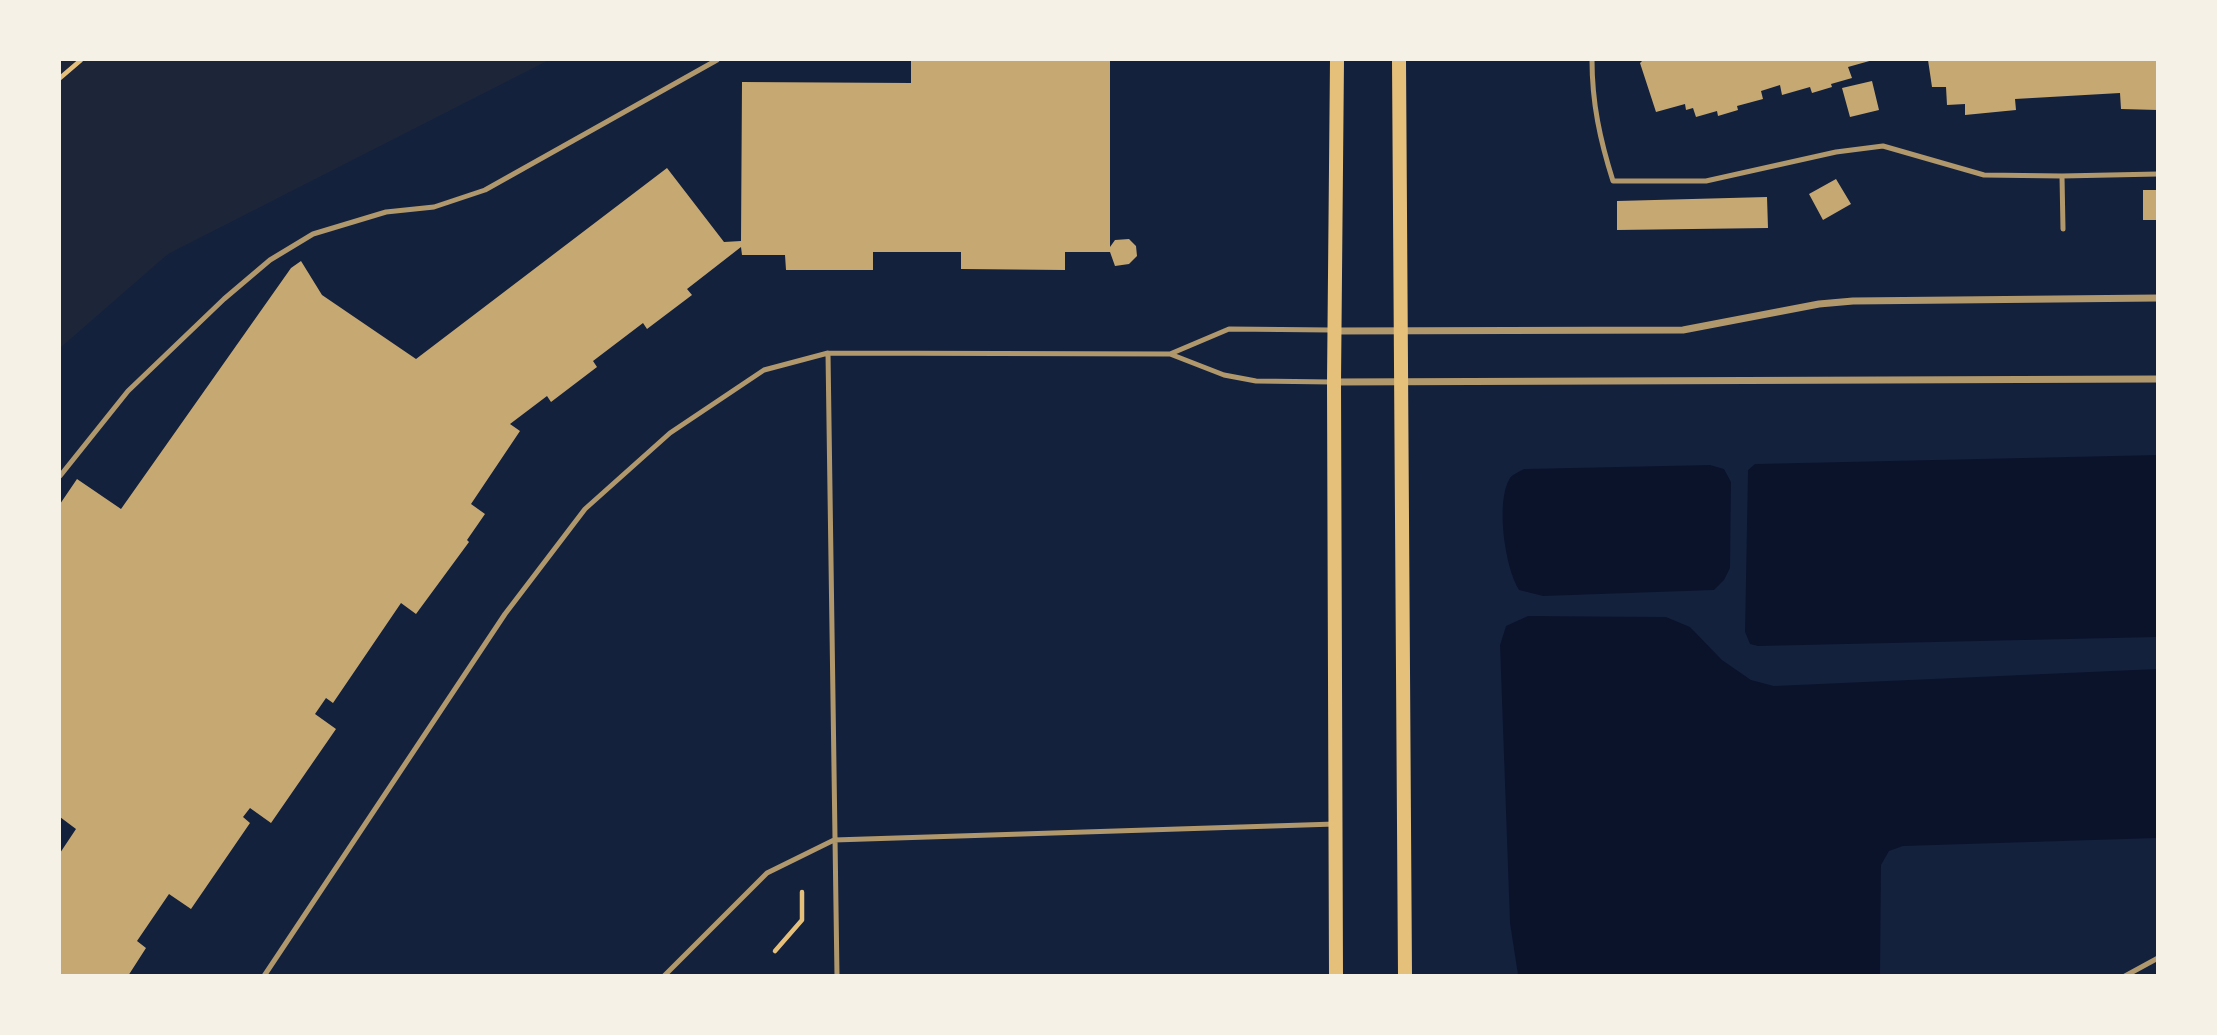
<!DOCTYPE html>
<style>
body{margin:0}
#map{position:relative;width:2217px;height:1035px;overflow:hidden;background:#14213d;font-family:"Exo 2",sans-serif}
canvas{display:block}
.frame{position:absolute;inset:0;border:61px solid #f6f1e7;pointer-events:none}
</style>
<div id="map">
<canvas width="2217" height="1035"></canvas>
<div class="frame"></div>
</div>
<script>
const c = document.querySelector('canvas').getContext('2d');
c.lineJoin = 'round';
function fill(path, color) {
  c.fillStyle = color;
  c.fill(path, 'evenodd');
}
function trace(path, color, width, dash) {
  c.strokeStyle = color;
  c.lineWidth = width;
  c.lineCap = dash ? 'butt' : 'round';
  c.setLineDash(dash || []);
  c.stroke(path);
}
fill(new Path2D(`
 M60,60H549L168,254L60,348Z`), '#1d2539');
fill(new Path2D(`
 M2157,455V637L1758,646L1750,644L1745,632L1748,470L1755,464Z
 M1710,465L1724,469L1731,482L1730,568L1724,580L1714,590L1543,596L1519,590C1505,568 1495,501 1510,478C1513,474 1519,472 1524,469Z
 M1528,616L1666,617L1690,627L1722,660L1751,680L1774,686L2157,669V838L1903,846L1889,851L1881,865L1880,975H1518L1510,923L1500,645L1506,626Z`), '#0b132b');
fill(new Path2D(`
 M911,60H1110V247L1115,240L1129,239L1136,246L1137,256L1129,264L1115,266L1110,252H1065V270L961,269V252H873V270H786L785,255H742L741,247L687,289L692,295L647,329L643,323L593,361L597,367L551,402L547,396L510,424L520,431L471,504L485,514L467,540L469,542L416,614L401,603L333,703L326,698L315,714L336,729L271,823L250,808L243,817L250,823L191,909L169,894L137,941L146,948L128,976H60V853L76,829L60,817V504L77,479L121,509L291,268L301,261L322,295L416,359L667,168L724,242L741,241L742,82L911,83Z
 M1643,60H1873L1848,67L1852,78L1831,84L1832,87L1812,93L1810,87L1782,95L1780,85L1761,91L1763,99L1737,106L1738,110L1718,116L1717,111L1696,117L1693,108L1686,110L1685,104L1656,112L1640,63Z
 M1928,60H2158V110L2121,109L2120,93L2015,99L2016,110L1965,115V104L1947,105L1946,87H1932Z
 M1872,81L1879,110L1850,117L1842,88Z
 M1836,179L1851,204L1823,220L1809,194Z
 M2143,190H2158V220H2143Z
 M1767,197L1768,228L1617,230V201Z`), '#c6a872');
trace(new Path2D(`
 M60,78L81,60
 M775,951L802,920V892`), '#e5c07b', 4.5);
trace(new Path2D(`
 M1592,60C1592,103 1600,140 1613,181H1706L1836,152L1883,146L1984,175L2062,176
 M2063,229L2062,176L2158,174
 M828,353L837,976
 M1170,354L1229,329L1331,330
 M60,476L128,391L224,299L270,260L313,234L386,212L434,207L485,190L717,60
 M264,976L505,614L585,509L670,433L764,370L828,353L1170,354L1224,375L1256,381L1332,382
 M664,976L767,873L834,840L1335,824
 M2125,976L2158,958`), '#b1986c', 5);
trace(new Path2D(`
 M1335,331L1683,330L1819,304L1853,301L2158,298
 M1334,382L2158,379`), '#b1986c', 7);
trace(new Path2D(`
 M1399,60L1405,976
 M1336,976L1334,382L1337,60`), '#e5c07b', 14);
</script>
